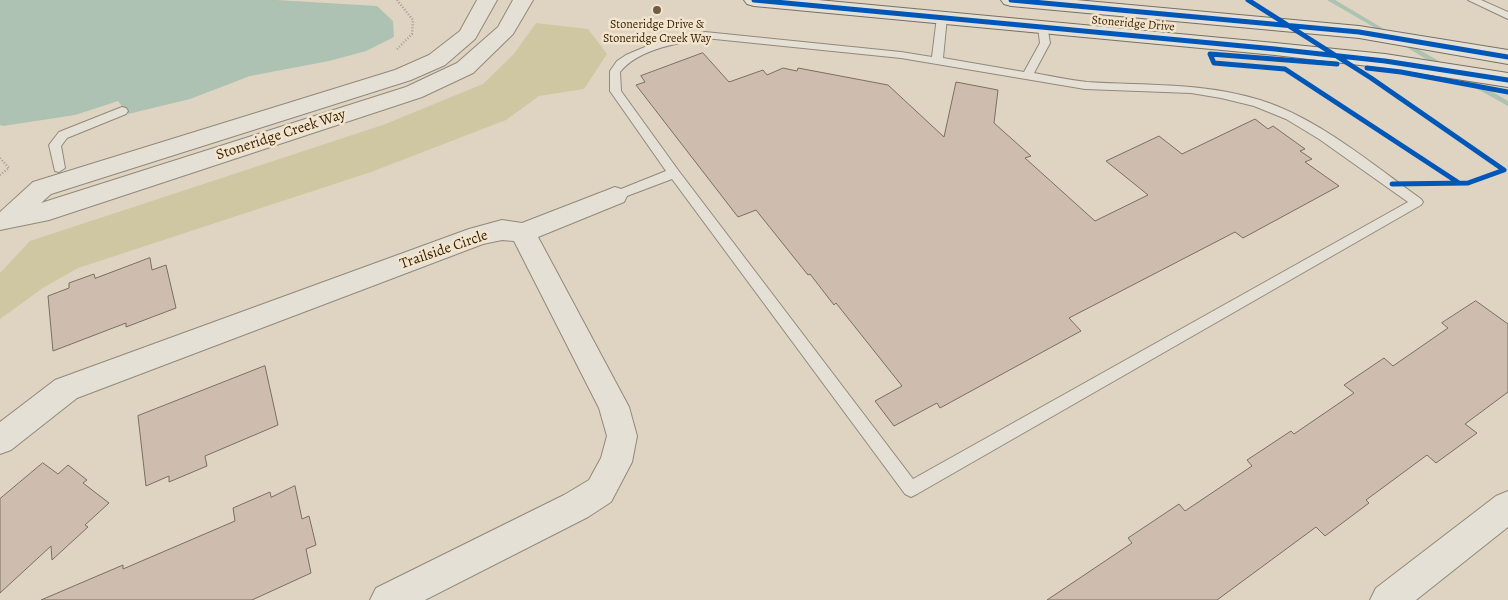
<!DOCTYPE html>
<style>
body{margin:0}
canvas{display:block;background:#ded4c1}
</style>
<canvas width="1508" height="600"></canvas>
<script>
const c = document.querySelector('canvas').getContext('2d');
c.lineJoin = 'round';
function fill(path, color) {
  c.fillStyle = color;
  c.fill(path, 'evenodd');
}
function trace(path, color, width, dash) {
  c.strokeStyle = color;
  c.lineWidth = width;
  c.lineCap = dash ? 'butt' : 'round';
  c.setLineDash(dash || []);
  c.stroke(path);
}
function write(font, color, halo, rows, align = 'center') {
  c.font = font + ' Alegreya,serif';
  c.lineWidth = 5;
  c.setLineDash([]);
  c.textBaseline = 'middle';
  c.strokeStyle = halo;
  c.fillStyle = color;
  for (const [text, x, y, turn = 0] of rows) {
    c.save();
    c.translate(x, y);
    c.rotate((+turn || 0) * Math.PI / 180);
    c.textAlign = isNaN(turn) ? turn : align;
    if (halo) c.strokeText(text, 0, 0);
    c.fillText(text, 0, 0);
    c.restore();
  }
}
fill(new Path2D(`
 M536,23L588,29L607,54L584,89L539,96L506,120L371,172L78,268L43,288L0,319V273L30,241L383,125L483,84L514,54Z`), '#cec7a1');
fill(new Path2D(`
 M0,0H276L377,6L393,21L394,37L366,51L329,61L250,76L190,99L128,114L118,101L75,115L3,126L0,125Z`), '#adc2b2');
fill(new Path2D(`
 M1327,0H1335L1394,35L1391,37L1389,36Z
 M1402,40L1446,65L1447,67L1446,69H1442L1400,43V41Z
 M1456,73H1460L1508,101V106L1456,77Z`), '#adc2b2');
const building = new Path2D(`
 M703,53L729,82L763,70L767,75L783,68L797,71L798,68L888,85L944,137L956,82L998,90L994,123L1031,156L1025,158L1095,221L1148,195L1106,161L1159,136L1182,154L1255,119L1268,129L1273,126L1305,149L1300,151L1312,159L1305,162L1339,186L1243,238L1235,232L1069,318L1081,331L940,408L937,403L894,426L875,401L902,386L836,303L834,305L810,274L808,275L756,210L738,217L636,85L645,82L641,76Z
 M150,258L152,270L166,265L176,308L126,327V323L53,351L48,296L69,288V283L94,274L95,278Z
 M1476,301L1508,324V392L1465,424L1477,433L1436,463L1427,455L1366,500L1369,503L1325,536L1316,527L1217,600H1047L1132,543L1128,538L1179,504L1185,511L1252,466L1247,460L1291,431L1294,434L1354,393L1344,385L1384,358L1393,366L1448,328L1442,323Z
 M265,366L278,425L205,456L207,466L169,482V476L146,486L138,416Z
 M43,463L58,474L68,465L87,480L83,483L109,503L85,525L88,527L52,560L51,546L0,593V499Z
 M295,486L302,519L309,516L316,545L306,549L311,573L252,600H41L123,565V569L235,521L233,508L270,492L271,497Z`);
fill(building, '#cebdae');
trace(building, '#796f61', 1);
const service = new Path2D(`
 M1468,0H1481L1508,12V19Z
 M942,14L947,17L943,58L1024,72L1040,43L1038,27L1039,25H1047L1050,43L1034,73C1051,76 1069,80 1087,82C1147,86 1201,82 1260,100C1318,118 1372,164 1421,199L1423,202L1421,205L917,494L911,497L905,494L672,179L619,199H611L609,196L611,193L666,171L610,91V71L617,61L626,55L652,44L705,32L901,52L932,57L937,17ZM705,38L901,58L1085,89L1191,93L1221,98L1254,106L1286,119L1319,139L1408,202L913,479L678,170L621,91L620,72C638,49 678,43 705,38Z
 M122,107L126,108L128,111L126,114L67,138L61,146L65,168L59,172L55,171L49,145L59,132Z`);
const minor = new Path2D(`
 M477,0H497L475,39L445,65L411,80L51,194L41,203L406,87L457,63L498,27L513,0H533L513,34L473,73L422,97L49,220L0,230V212L33,182L395,70L429,55L460,31Z
 M615,187L624,190L627,196L624,202L538,237L629,407L637,436L632,462L611,502L588,517L425,600H370L376,588L564,495L589,480L601,458L607,436L599,408L514,241L502,240L483,244L77,398L11,450L0,454V422L55,380L469,229L502,220L522,223Z
 M1508,491V527L1416,600H1370L1376,588L1496,496Z`);
const secondary = new Path2D(`
 M744,0H818L1275,43L1385,54L1508,73V87L1385,68L1275,55L754,6L747,4Z
 M1001,0H1076L1359,26L1508,50V64L1359,38L1011,6L1004,4Z`);
trace(service, '#92887a', 2);
trace(minor, '#92887a', 2);
trace(secondary, '#796f61', 2);
trace(new Path2D(`
 M397,0L413,20L412,34L397,49
 M0,158L9,168L0,175`), '#a49d92', 2.5, [1, 2]);
fill(service, '#e5e0d6');
fill(minor, '#e5e0d6');
fill(secondary, '#e5e0d6');
trace(new Path2D(`
 M754,0L1275,49L1385,61L1508,80
 M1011,0L1359,32L1508,57
 M1248,0L1371,78L1504,170L1468,183L1392,184
 M1337,64L1210,54L1214,63L1285,69L1459,183
 M1367,68L1401,72L1508,92`), '#0057b8', 5);
for (const [x, y, r, color] of [
 [657,10,5,"#725d44"]
]) {
  const dot = new Path2D();
  dot.arc(x, y, r, 0, 2 * Math.PI);
  c.fillStyle = color;
  c.fill(dot);
  trace(dot, '#f2e5ce', 2);
}
write('12px', '#381d01', '#f2e5ce', [
 ["Stoneridge Drive",1133,24,5]
]);
write('12px', '#381d01', '#f2e5ce', [
 ["Stoneridge Drive &",657,25],
 ["Stoneridge Creek Way",657,39]
]);
write('15px', '#381d01', '#f2e5ce', [
 ["Stoneridge Creek Way",281,135,-18],
 ["Trailside Circle",444,250,-19]
]);
</script>
